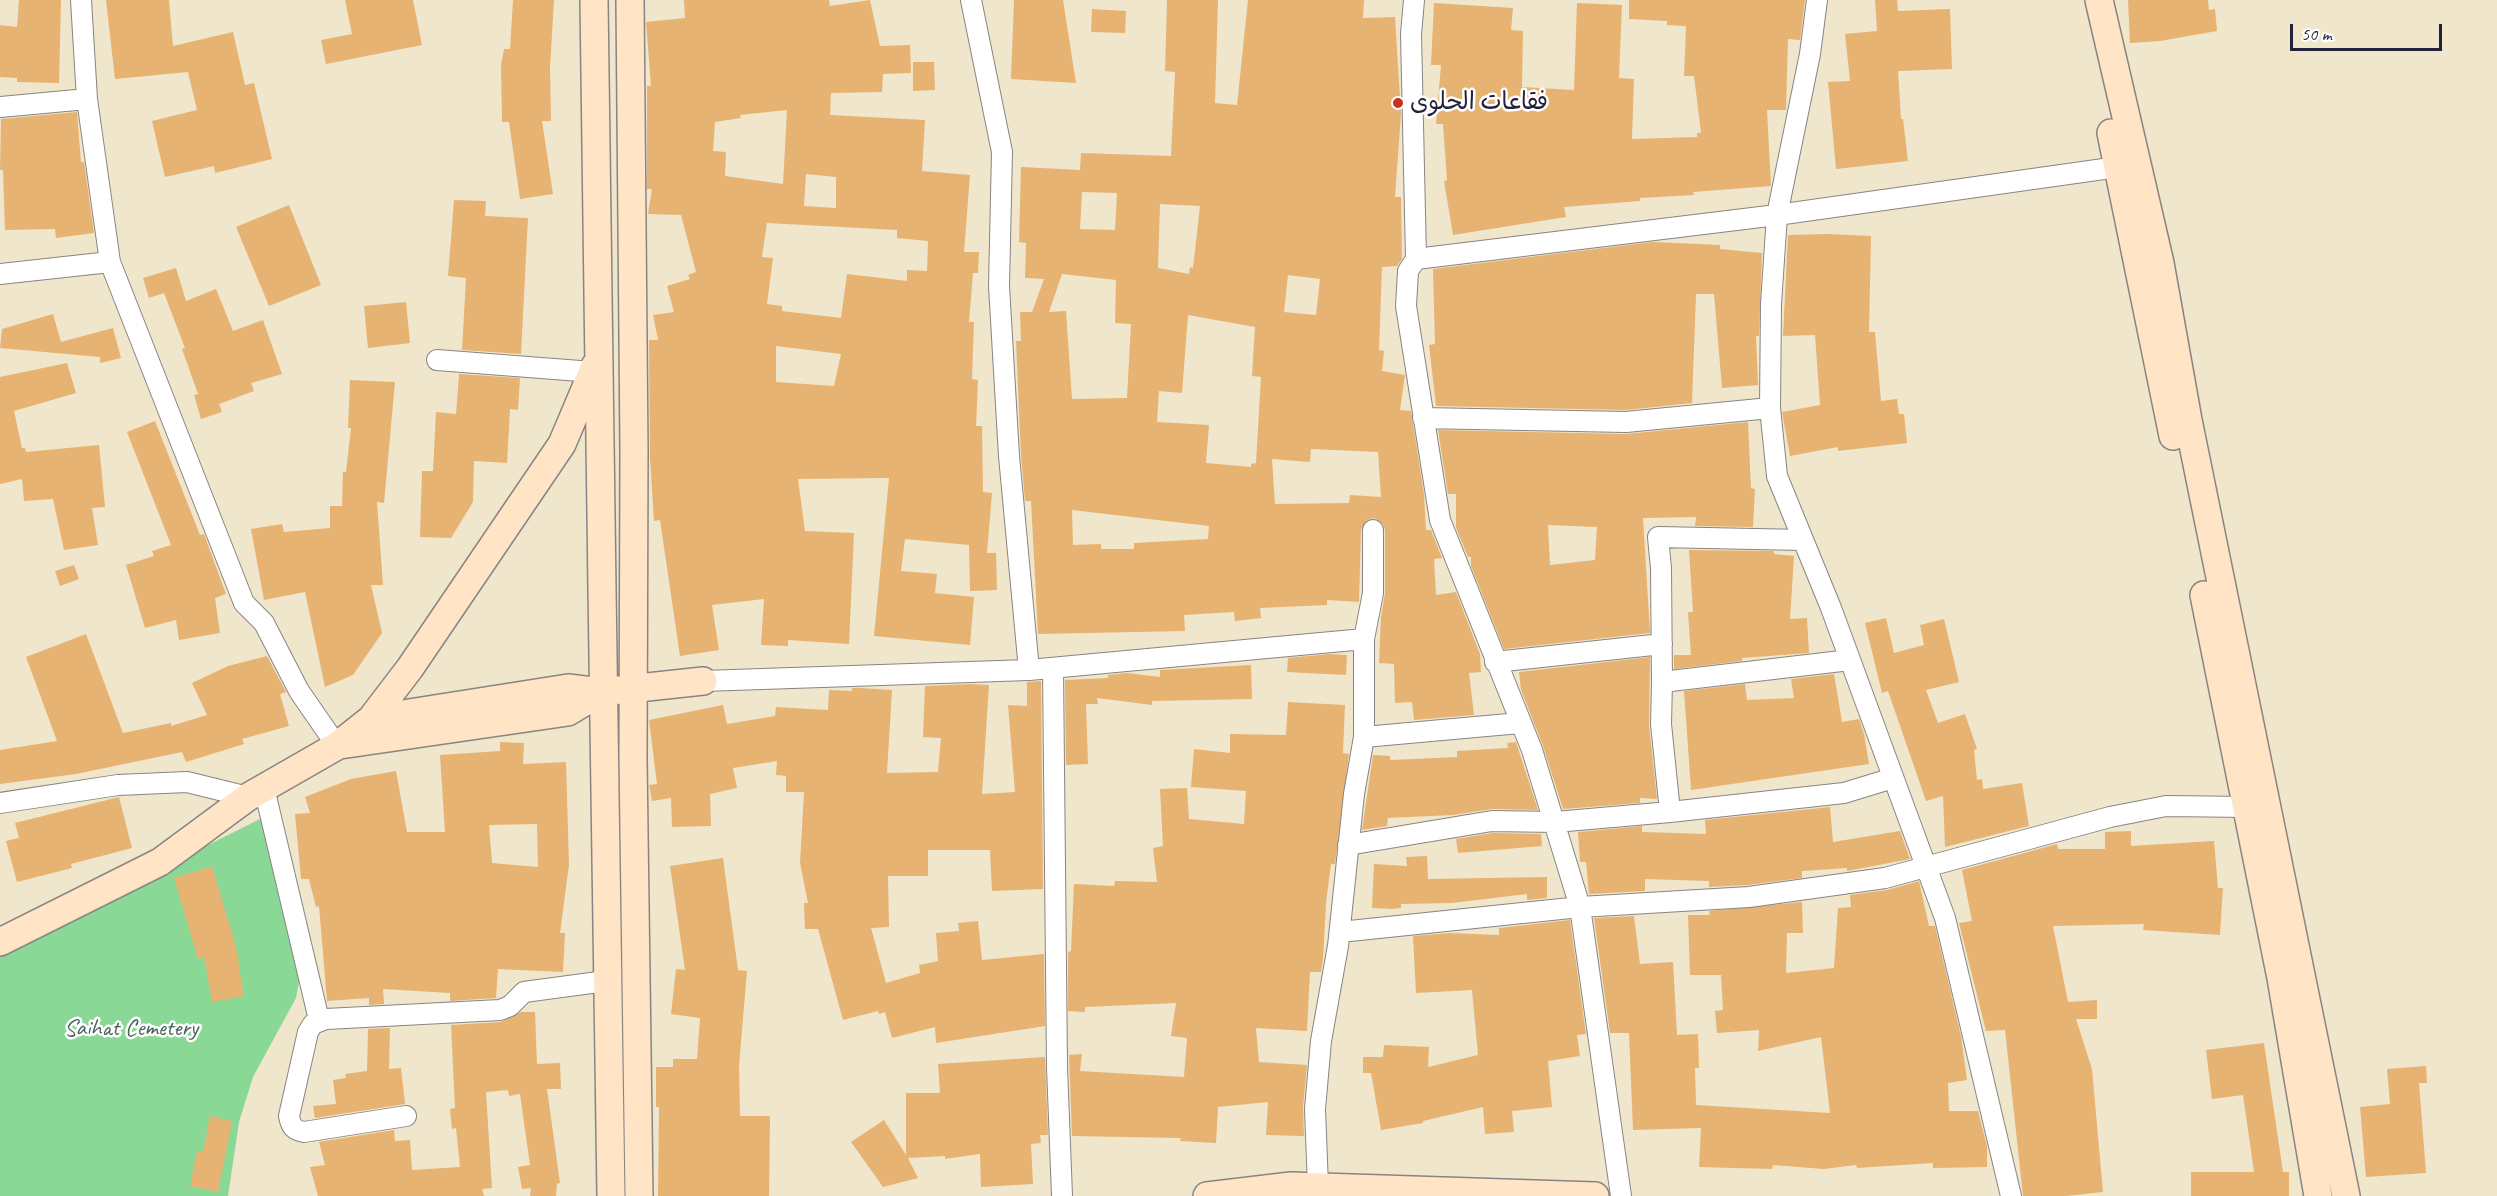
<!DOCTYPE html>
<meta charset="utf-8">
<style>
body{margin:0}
#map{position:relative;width:2497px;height:1196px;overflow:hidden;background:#f0e6cb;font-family:Caveat,sans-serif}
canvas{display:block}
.scale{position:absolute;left:2290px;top:24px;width:152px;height:27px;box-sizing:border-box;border:3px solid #22223b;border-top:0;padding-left:8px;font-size:18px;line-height:21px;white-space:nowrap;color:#22223b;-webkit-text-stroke:4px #fff;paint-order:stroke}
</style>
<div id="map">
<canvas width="2497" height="1196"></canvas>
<div class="scale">50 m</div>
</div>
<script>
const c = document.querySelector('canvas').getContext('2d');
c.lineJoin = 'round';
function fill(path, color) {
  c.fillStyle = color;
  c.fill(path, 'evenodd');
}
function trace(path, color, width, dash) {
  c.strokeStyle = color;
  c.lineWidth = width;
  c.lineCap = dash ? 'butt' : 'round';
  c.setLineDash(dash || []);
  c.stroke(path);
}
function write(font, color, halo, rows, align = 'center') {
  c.font = font + ' Caveat,"Playpen Sans Arabic",sans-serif';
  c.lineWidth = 5;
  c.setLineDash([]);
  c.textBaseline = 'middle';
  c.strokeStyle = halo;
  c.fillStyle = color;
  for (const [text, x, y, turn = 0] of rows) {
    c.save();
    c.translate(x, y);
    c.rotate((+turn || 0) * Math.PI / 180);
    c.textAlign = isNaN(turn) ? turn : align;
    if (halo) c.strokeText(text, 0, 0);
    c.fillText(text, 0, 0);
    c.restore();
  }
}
fill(new Path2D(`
 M264,817L302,967L296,998L253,1077L239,1122L228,1196H0V949Z`), '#89d896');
fill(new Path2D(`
 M19,0H61L59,83L17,82V78L0,77V25L17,27Z
 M106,0H169L173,46L233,32L245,85L254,83L272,159L215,173L214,166L165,177L152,121L197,110L188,72L115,79Z
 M345,0H413L422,45L326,64L321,40L352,34Z
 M513,0H554L550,68L551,121H542L553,194L520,199L509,122H502L501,65L504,49H510Z
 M684,0H829L830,6L870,0L880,46L910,45L911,73L883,74L882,92L831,93L830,115L925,120L922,171L970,175L964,252H979L978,273H973L969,322H974L972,379L978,380L976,426H982L983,492L992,493L987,553H996L997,590L970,591L969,545L905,539L901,571L937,574L935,593L974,597L970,645L874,636L889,478L798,479L805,531L854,533L849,644L788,640V646L761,645L764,599L712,605L719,650L680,656L660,520L654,521L650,458L649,340H658L653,315L674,312L667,286L690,279L688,275L696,272L681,215L648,214L652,189H647V86H651L646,22L685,18ZM787,110L783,184L725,176L726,152L713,151L715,122L741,118L740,115ZM806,174L836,177V208L804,206ZM767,223L897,230V238L928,241L927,271L907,270V281L847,274L841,318L782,311V306L767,304L773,258L762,257ZM776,346L841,354L834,386L776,382Z
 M1014,0H1063L1076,83L1011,79Z
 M1167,0H1218L1215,103L1237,105L1248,0H1364L1363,18L1395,17L1401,114L1395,197H1401L1402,259L1397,266L1382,267L1379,350L1384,351L1382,371L1405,375L1400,410L1411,411L1424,494L1426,530H1431L1442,558L1434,559L1436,595L1456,592L1480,654L1481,672L1469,673L1474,715L1414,720L1412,702L1395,703L1394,664L1379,663L1381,617L1385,593V530L1383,524L1374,518L1367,520L1361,529L1359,602L1327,600V605L1260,608L1261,618L1235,621L1234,612L1184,615L1185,631L1038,634L1031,501H1025L1021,455L1016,341H1021L1020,312H1032L1044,279L1025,278L1026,243L1019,242L1021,167L1080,170L1081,153L1171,156L1175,72L1165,71ZM1082,192L1117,193L1115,230L1080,229ZM1160,204L1200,206L1193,268L1190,267L1189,274L1158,268ZM1062,274L1116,280L1115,323L1131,324L1127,398L1072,399L1066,311L1049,312ZM1288,275L1320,279L1316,315L1284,312ZM1188,315L1255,327L1252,376L1261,377L1256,463L1251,464V467L1206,463L1209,425L1157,422L1159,391L1182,393ZM1311,449L1378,452L1381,497L1350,495L1349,503L1275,504L1272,459L1310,462ZM1072,510L1209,526L1208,539L1134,543V549H1101V544L1073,545Z
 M1629,0H1805L1800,40L1788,39L1786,110H1767L1771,186L1693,192L1694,195L1640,198V201L1564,207L1566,217L1453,235L1444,181L1447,180L1443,124H1436L1441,65H1431L1434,3L1513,8L1511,30L1523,31L1522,87L1574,90L1577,3L1622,5L1619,78L1634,79L1632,139L1697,137V133H1701L1694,76H1684L1686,26L1667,25V21L1629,19Z
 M1875,0H1897L1898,11L1950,9L1952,69L1898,71L1901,119H1903L1908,161L1836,169L1828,82L1850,81L1845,34L1877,31Z
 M2128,0H2208L2209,10L2215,9L2217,31L2160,41L2130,43Z
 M1092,9L1126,11L1125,33L1091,32Z
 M913,62H934L935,90L913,91Z
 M77,112L81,162H84L94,233L56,238L55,229L5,230L3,170H0L1,119Z
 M454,200L486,201L485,216L528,218L521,354L462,350L466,278L448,276Z
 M289,205L321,285L269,306L236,227Z
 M1827,234L1871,236L1869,332H1875L1881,401L1897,399L1899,414H1904L1907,443L1838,451V447L1790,456L1782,412L1820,405L1815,335L1783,336L1788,235Z
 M1652,242L1720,245V249L1762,253L1759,336H1756L1758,385L1722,388L1714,294H1696L1692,403L1626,410L1436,406L1429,345L1435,344L1433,269Z
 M176,268L186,301L216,289L233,331L263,320L282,374L251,383L254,391L219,404L222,412L201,419L194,395L198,394L182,349L185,348L164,293L149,298L143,278Z
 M406,302L410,343L368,348L364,306Z
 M53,314L61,342L113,328L121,358L100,363V357L0,348L2,329Z
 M67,363L76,393L14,411L22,448H25L26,452L99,445L105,507L92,508L98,545L64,550L53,499L24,501L22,479L0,484V377Z
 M459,374L520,378L518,410L510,409L507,463L474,461L473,502L451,538L420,537L422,471H433L436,412L456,414Z
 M350,380L395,382L384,503L377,502L383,585H371L382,633L353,675L325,687L305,592L264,600L251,529L282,524L284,532L330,528V506H342L343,472H346L351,428H348Z
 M155,421L200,535L204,534L226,594L215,598L220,633L179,640L176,620L145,628L126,565L154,556L152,551L171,545L127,432Z
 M1748,422L1751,488L1755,489L1753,527L1695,526L1696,517L1643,518L1650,633L1504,649L1471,566V557H1468L1456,528V494H1448L1438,430L1626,434ZM1548,525L1597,527L1595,560L1550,565Z
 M1689,550L1774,551V554L1794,556L1790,619L1807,618L1809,653L1742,658V661L1674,669V655H1691L1688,612H1693Z
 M74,565L79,579L60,586L55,571Z
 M1886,618L1894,653L1924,645L1920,625L1944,619L1959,682L1926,690L1938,723L1965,714L1977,749L1974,750L1977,780L1982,779L1983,789L2022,783L2029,826L1945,847L1943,796L1926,801L1888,691L1882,693L1865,623Z
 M86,634L123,733L171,723V726L207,715L192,683L228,666L267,656L286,692L280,694L289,726L242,739L244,744L186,762L182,752L76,774L0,784V750L57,741L26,657Z
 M1329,654L1347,655L1346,675L1287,672L1288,658Z
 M1650,657L1649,725L1657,799L1640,798V803L1563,809L1543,746L1521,690L1519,672Z
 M1251,665L1252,699L1152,701V705L1097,698L1098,704H1086L1088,764L1066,765L1065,680L1108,678V675L1127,673L1160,677V670Z
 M1834,674L1842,722L1859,719L1864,734L1869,764L1691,790L1684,691L1745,684L1747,700L1794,698L1791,679Z
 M1041,681L1043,889L992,891L990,850H928V876H888L889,927L871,928L886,983L920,973L919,965L938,961L936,933L959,931L958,923L978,921L982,960L1044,954L1045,1026L936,1043L935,1027L892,1038L885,1012L879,1014L878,1011L843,1020L818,929H805L804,903H808L800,863L804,792H786V776L776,775L777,761L733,768L737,788L710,794L711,826L672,827L671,798L652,801L649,785L657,784L649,720L723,705L727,724L775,716L776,707L828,710L829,690L852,691V688H860L892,690L887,773L938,772L941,738L923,737L925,686L971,684L989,685L982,794L1015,792L1008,705L1027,706V682Z
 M1288,702L1345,705L1343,753L1349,754L1335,864H1331L1326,903L1323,959L1321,972H1310L1307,1031L1256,1028L1259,1062L1307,1065L1303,1108L1304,1136L1266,1135L1268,1102L1218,1107L1216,1143L1180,1141L1181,1138L1072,1136L1069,1055L1082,1054L1080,1071L1184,1077L1187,1038L1171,1036L1176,1003L1085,1007V1012L1068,1011V952L1071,951L1074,884L1114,886L1115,881L1157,882L1153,848L1163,846L1160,789L1187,788L1189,819L1244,824L1246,791L1191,787L1194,749L1230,753V734L1286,735Z
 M500,742L524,743L523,764L566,762L569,865L560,933H565L563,972L498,969L496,998L450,1001V993L383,989L384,1004L369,1005V998L327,1001L319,906L316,907L309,879H301L295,814L310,813L305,797L351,779L396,771L407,832H445L440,755L500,751ZM537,824L538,867L492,863L489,825Z
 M1516,742L1538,810L1492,809L1453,815L1388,818L1387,826L1362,830L1373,755L1390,756V760L1457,757V751L1508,748L1507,743Z
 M119,797L132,848L71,864L72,868L17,882L6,841L19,838L15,823Z
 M1830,807L1833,842L1900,831L1910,859L1847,871V868L1802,871V878L1748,885L1709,887V881L1645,879V891L1589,894L1586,862H1580L1578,832L1642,826V832L1706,834L1705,820Z
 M2131,831V846L2214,841L2218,888H2223L2220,935L2143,930L2144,924L2053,926L2068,1002L2097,1000V1019H2076L2092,1069L2103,1192L2066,1196H2023L2005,1030L1986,1031L1959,923L1972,921L1962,870L2057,844L2058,849H2105V832Z
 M1493,833L1541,834L1542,846L1458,853L1456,839Z
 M1427,856L1428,879L1547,877V898L1527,900V894L1452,903L1401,904V908L1392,909L1372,908L1374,864L1407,866L1406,857Z
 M723,858L738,970L747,971L739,1066L740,1116H770L769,1196H658L659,1107H656V1067H673V1059H697L700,1018L671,1014L676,969L685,970L670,866Z
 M212,866L236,947L244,996L212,1002L204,957L198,959L174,878Z
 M1919,881L1929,926H1935L1961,1036L1967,1080L1948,1083L1949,1111H1978L1987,1146V1167L1933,1168V1163L1857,1168L1856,1165L1824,1169L1773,1165L1772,1169L1699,1167L1701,1128L1633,1130L1629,1033H1610L1594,918L1634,916L1640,964L1673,962L1677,1035L1698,1034L1699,1068H1695L1696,1105L1830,1113L1821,1037L1758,1051L1759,1030L1717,1033L1715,1011L1723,1010L1721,975H1690L1688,915H1710L1709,911L1802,902L1803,933H1787L1786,973L1834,968L1838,908L1851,907L1850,895L1887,890Z
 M1570,920L1586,1034L1577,1035L1580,1056L1548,1061L1552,1107L1512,1111L1514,1132L1485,1134L1483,1107L1423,1121V1123L1381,1130L1371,1073H1363V1057H1383L1384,1045L1429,1047L1428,1067L1478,1055L1472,990L1416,993L1413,936L1450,933L1499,935V928Z
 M521,1012H535L537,1064L560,1063L561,1089H547L560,1183L557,1184L556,1196H530L531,1188L522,1189L518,1167L530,1165L520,1094L509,1096L508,1090L486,1092L492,1188L482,1189L484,1196H318L310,1167L325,1165L319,1142L394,1130L395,1141L410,1140L412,1170L460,1167L456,1128L452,1129L450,1109L455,1108L451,1025L501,1022Z
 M390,1028L389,1069L401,1068L405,1104L315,1118L313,1106L336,1104L333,1080L346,1078L345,1074L367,1071L368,1029Z
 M2264,1043L2283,1172H2289V1196H2191V1172H2254L2243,1095L2212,1099L2206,1050Z
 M1045,1057L1048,1135H1040L1041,1143L1031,1144L1033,1184L981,1187L980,1154L945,1159V1156L908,1158L918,1178L883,1187L851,1142L884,1120L906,1155V1093H940L938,1064Z
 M2426,1066L2427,1083H2419L2426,1173L2366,1177L2360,1107L2390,1104L2387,1069Z
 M210,1116L232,1121L218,1192L190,1186L197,1151L203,1152Z`), '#e6b373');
const street = new Path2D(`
 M81,0L87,99L110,262L244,603L264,623L299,691L337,746
 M971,0L1002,152L999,286L1009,456L1029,670
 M1414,0L1411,34L1416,259L1408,271L1406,306L1440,520L1532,750L1580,907L1621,1196
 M1817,0L1810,54L1777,215L1771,304L1770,408L1777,476L1831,608L1945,918L2011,1196
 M0,107L87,99
 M1416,259L1777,215L2118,167
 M0,274L110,262
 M437,360L593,372
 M1423,418L1626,422L1770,408
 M1803,540L1658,537L1661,568L1662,682L1850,660
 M1495,662L1662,644
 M1053,668L1057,1067L1062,1196
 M703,681L1029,670L1364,639
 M1662,682L1661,724L1670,812
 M1364,737L1520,723
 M264,788L319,1020
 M0,803L118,785L187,782L248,797
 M1348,845L1492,821L1555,822L1670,812L1844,793L1893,778
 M1340,932L1580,907L1749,897L1885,878L2110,817L2166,806L2247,807
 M406,1116L304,1132C294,1130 291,1127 289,1116L308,1032L313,1024L326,1019L500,1010L510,1006L524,992L606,981
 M1318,1187L1315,1109L1321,1041L1338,946L1354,794L1364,737V639L1373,593V530`);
const secondary = new Path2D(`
 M594,0C601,399 603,797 611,1196
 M630,0L634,450L633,759L639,1196
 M2099,0L2160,263L2188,420L2346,1196
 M2111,133L2173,436
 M2204,595L2281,978L2318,1196
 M371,719L568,688L601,692L703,681
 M340,745L568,712L601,692
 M0,942L160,862L248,797L337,746L371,719L410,668L562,444L595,366
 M1207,1196L1291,1186L1595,1196`);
trace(street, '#898483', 22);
trace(secondary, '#898483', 30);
trace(street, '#fff', 20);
trace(secondary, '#ffe4c6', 27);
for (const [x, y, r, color] of [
 [1398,103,6,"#c8321e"]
]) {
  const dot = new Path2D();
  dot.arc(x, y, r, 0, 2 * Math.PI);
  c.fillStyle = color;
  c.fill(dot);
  trace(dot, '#fff', 2);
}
write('24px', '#22223b', '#fff', [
 ["فقاعات الحلوى",1410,103]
], 'left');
write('24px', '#46625b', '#fff', [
 ["Saihat Cemetery",131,1029]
]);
</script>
